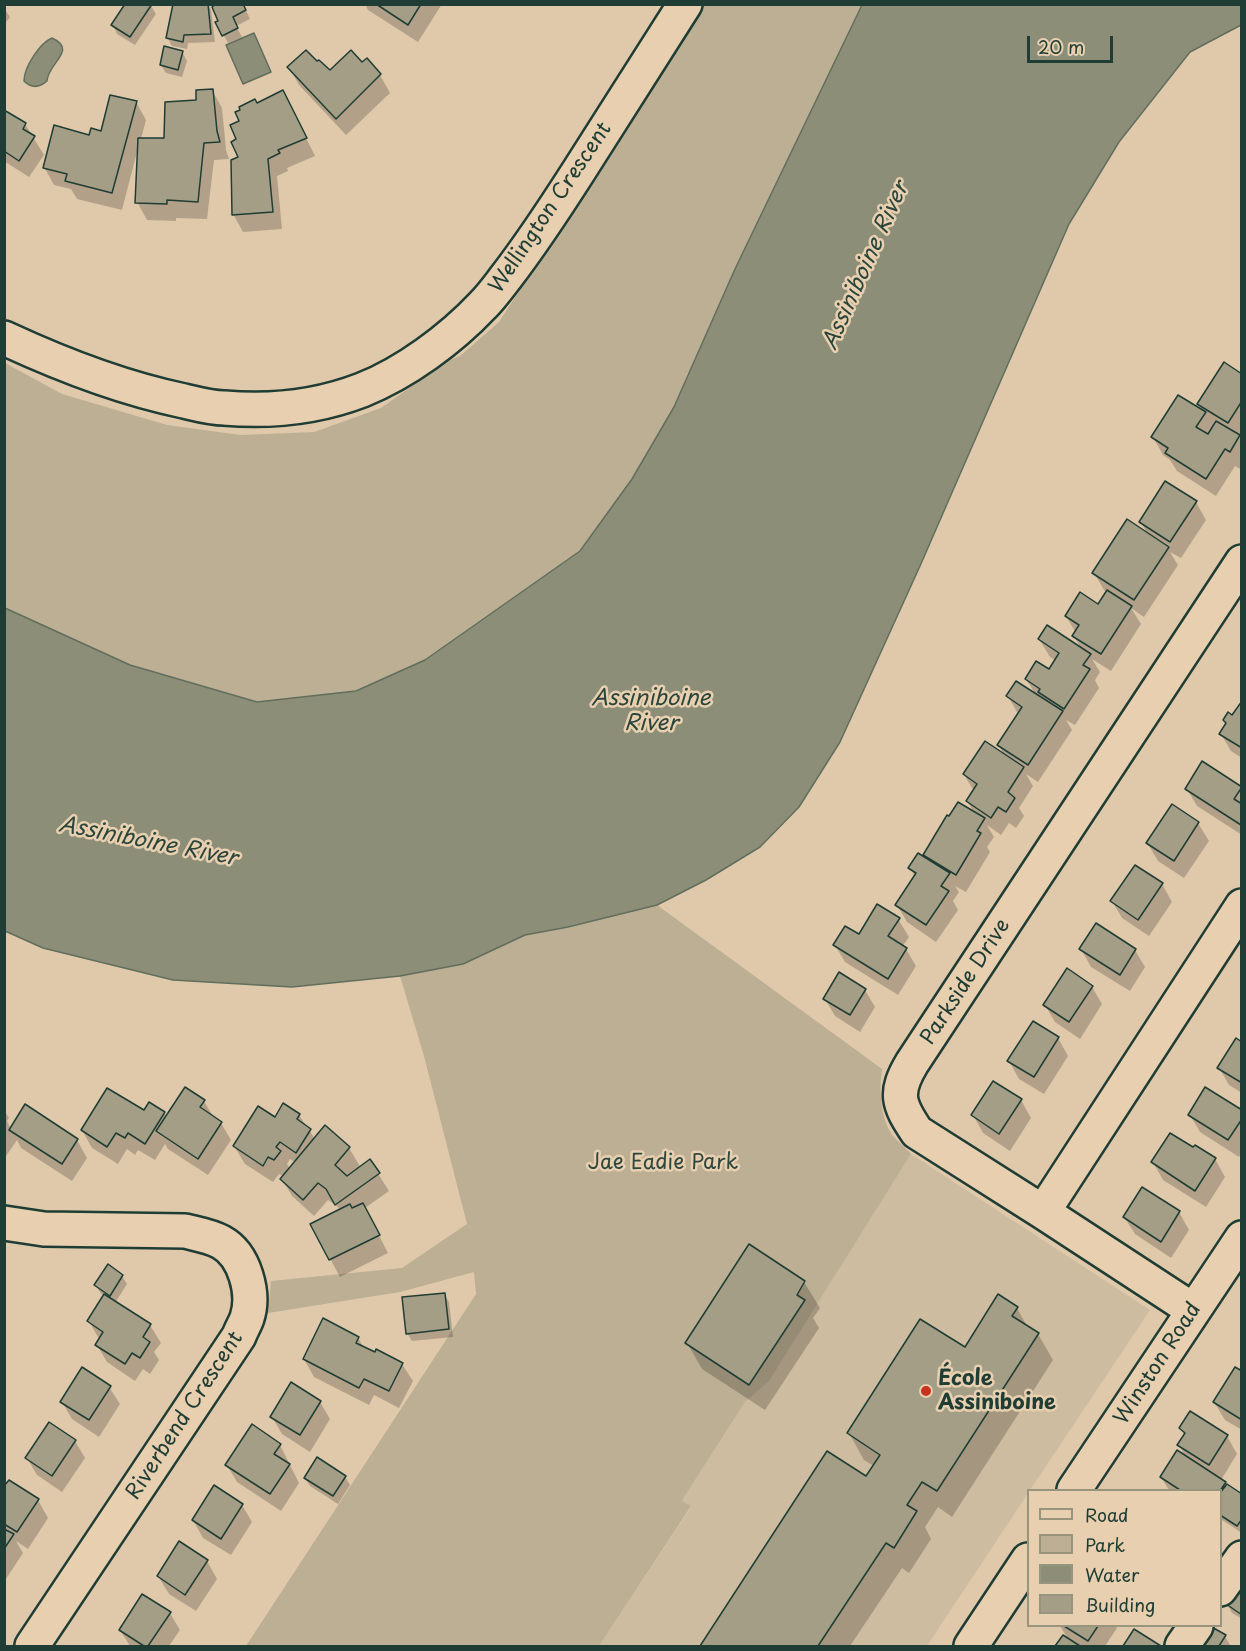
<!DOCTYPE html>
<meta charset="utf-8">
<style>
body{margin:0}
#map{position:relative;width:1246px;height:1651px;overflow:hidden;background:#dfc9aa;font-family:"Playpen Sans",sans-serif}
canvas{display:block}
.frame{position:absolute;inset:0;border:6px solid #1f3d34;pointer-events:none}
.legend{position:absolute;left:1027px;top:1489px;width:195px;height:138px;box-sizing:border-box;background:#e7cfaf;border:2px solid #97957e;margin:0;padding:8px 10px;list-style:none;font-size:18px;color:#1f3d34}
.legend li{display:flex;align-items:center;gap:12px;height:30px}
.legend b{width:30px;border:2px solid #97957e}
.scale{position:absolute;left:1027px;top:36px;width:86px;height:27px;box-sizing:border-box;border:3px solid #1f3d34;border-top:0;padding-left:8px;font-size:18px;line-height:21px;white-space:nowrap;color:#1f3d34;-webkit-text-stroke:4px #e7cfaf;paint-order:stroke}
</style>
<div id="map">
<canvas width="1246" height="1651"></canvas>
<div class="frame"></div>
<ul class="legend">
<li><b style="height:8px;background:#e7cfaf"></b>Road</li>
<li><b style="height:16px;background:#bcaf94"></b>Park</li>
<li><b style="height:16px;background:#8d8e78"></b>Water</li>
<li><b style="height:16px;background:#a39e85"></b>Building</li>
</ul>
<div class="scale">20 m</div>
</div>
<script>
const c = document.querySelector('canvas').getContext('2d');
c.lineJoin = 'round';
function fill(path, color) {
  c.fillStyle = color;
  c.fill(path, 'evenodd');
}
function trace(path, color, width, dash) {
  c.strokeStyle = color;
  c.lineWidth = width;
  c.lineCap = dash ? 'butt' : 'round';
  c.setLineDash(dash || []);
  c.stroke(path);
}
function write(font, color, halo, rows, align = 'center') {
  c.font = font + ' "Playpen Sans",sans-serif';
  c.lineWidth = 5;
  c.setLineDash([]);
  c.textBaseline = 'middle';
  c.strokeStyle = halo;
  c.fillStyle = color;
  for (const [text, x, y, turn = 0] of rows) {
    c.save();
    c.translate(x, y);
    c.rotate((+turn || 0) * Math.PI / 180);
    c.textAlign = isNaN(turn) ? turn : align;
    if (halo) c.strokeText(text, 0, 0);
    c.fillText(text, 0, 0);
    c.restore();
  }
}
fill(new Path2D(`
 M911,1154L1150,1310L1030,1490H1028V1493L927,1646H599L691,1507L682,1501L688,1491L745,1402L769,1380Z`), '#cdbc9f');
fill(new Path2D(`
 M704,5H862L735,269L674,407L632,479L580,551L425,660L356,691L257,702L130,665L5,608V363L62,394L167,425L241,435L314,432L381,408L447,361L460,356L499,322Z
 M657,905L882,1069C879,1090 880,1120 894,1137C899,1143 906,1148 911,1154L769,1381L745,1402L688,1491L682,1501L691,1506L599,1646H246L476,1294L474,1272L400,1292L268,1313L271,1281L402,1268L467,1224L424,1056L400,976L463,964L525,935L568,927Z`), '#bcaf94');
const water = new Path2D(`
 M862,5H1241V25L1190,52L1119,142L1069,224L920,566L840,742L799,807L760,847L706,880L657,905L568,927L525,935L463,964L400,976L292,987L173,980L43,948L5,931V608L130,665L257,702L356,691L425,660L580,551L632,479L674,407L735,269Z
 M254,33L271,72L243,84L226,45Z
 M52,38C74,48 56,59 50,72C49,73 47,79 47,81C39,88 31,88 24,81C24,67 40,43 52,38Z`);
fill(water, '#8d8e78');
trace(water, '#616e5d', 1.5);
fill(new Path2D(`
 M150,4L156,14L135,45L117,34L113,25Z
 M208,4L211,10L215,42L188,43L187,49L172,46L167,37Z
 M243,4L250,19L236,26L242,37L228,43L217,23Z
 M365,4H442L418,42L368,10Z
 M4,8L10,17L4,25Z
 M182,52L187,61L182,77L166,73L161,65Z
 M362,64L380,75L390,93L346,135L299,85L289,67L329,72Z
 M212,90L222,108L226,150L229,159L214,160L207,219L176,218V221L147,220L137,202L139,152H137L122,210L77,199L71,189L54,185L44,167L90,136L102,132L136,102L146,120L141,139L166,140L197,102Z
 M257,105L292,110L315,156L287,168L288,171L277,176L282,229L243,232L233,214L240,158L238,140L241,121Z
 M4,111L25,124L44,155L29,177L4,161Z
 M1242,376V434L1239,437L1242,441V466L1240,469L1235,466L1216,496L1177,471L1170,460L1163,455L1153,437L1204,413L1199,404Z
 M1196,502L1206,520L1181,558L1170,552L1178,565L1144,617L1131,608L1141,624L1111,671L1092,659L1100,672L1095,680L1099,688L1075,725L1066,720L1072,730L1038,782L1026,774L1033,786L1019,808L1024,816L1016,828L1009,823L1001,835L987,825L994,837L987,847L990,852L966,892L955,886L959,892L953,901L958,910L936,942L907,922L897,905L915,877L910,868L923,858L948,817L975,814L967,801L974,791L964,775L1005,757L999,745L1018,714L1008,696L1036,695L1026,679L1049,671L1056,661L1050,657L1039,639L1082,650L1074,636L1076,633L1066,616L1098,606L1107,592L1104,590L1094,573L1148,535L1141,522Z
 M1242,704V758L1231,751L1221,734L1227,724L1225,720L1233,717Z
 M1241,788L1242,835L1197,806L1187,789Z
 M1173,806L1198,823L1209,841L1184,878L1158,861L1148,844Z
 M1162,884L1172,902L1149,936L1122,918L1112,901Z
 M898,919L909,937L902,947L906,949L916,966L898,995L845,962L835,945L859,936Z
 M1081,949L1135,950L1145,967L1130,991L1091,967Z
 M1092,987L1102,1004L1080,1039L1055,1022L1045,1005Z
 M865,990L875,1007L860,1032L835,1016L825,999Z
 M1058,1038L1068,1056L1044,1094L1019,1079L1009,1061Z
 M1242,1044V1093L1229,1085L1219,1068Z
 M1021,1100L1031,1118L1010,1151L983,1133L973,1115Z
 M204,1101L214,1118L221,1123L231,1140L208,1175L168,1149L165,1144L155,1160L138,1150L135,1155L127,1149L118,1164L92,1148L82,1130L144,1112L164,1113L167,1118Z
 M4,1110L9,1118L7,1121L11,1129L77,1140L87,1158L72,1181L21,1148L17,1140L4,1159Z
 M1242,1111V1152L1239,1157L1200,1132L1190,1115Z
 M299,1115L315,1139L325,1127L349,1148L361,1168L370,1161L389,1191L365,1208L388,1253L340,1277L312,1225L340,1211L338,1207L328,1200L314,1216L292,1196L282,1179L284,1176L279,1174L273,1182L245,1164L234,1146L275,1119ZM290,1159L296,1163L290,1169L287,1164Z
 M1215,1159L1225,1177L1206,1207L1163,1180L1153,1162Z
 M1142,1189L1179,1212L1189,1230L1171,1258L1135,1234L1124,1217Z
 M122,1276L127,1284L115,1303L150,1325L161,1343L154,1352L159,1360L150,1374L143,1369L135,1381L107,1362L97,1345L99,1339L89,1321L105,1296L101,1294L96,1285Z
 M804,1282L820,1308L813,1318L819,1328L765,1410L702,1369L687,1343Z
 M444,1294L449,1302L453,1337L412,1341L407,1333Z
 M1017,1308L1028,1328L1038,1334L1053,1360L952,1517L938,1507L925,1527L931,1539L909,1573L902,1568L850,1646H701L827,1453L867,1478L874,1466L864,1460L849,1433L965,1349Z
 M358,1338L365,1349L402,1364L413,1381L399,1408L374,1395L369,1405L314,1377L304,1359Z
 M1242,1373V1430L1225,1420L1214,1402Z
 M109,1387L120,1404L99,1437L72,1419L62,1402Z
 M320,1402L330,1419L310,1452L282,1434L272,1417Z
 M1190,1413L1227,1436L1237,1454L1221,1480L1242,1496V1533L1222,1520L1220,1523V1490H1169L1161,1477L1186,1458L1179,1445L1185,1436L1180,1428Z
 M75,1441L85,1458L62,1492L37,1475L27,1458Z
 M280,1445L299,1483L281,1511L237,1482L227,1465Z
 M345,1477L350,1485L338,1504L310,1486L305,1478Z
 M4,1489L38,1500L48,1518L28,1549L16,1541L23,1553L4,1582Z
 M242,1505L252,1522L231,1555L203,1538L193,1520Z
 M207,1561L217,1579L196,1611L169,1594L158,1576Z
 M1242,1597V1619L1232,1613L1227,1604Z
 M170,1613L180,1630L169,1646H130L120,1630Z
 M1060,1626H1116L1117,1628L1105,1646H1057L1063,1637L1070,1642Z
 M1225,1636L1230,1645L1229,1646H1196Z`), '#0003');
const building = new Path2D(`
 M125,4H152L130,37L111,25Z
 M173,4H208L211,34L184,35L183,42L166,38Z
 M243,4L246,10L233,17L238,28L222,36L215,22L218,21L212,7L216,4Z
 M376,4H421L408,25Z
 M164,46L183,51L178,70L160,65Z
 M306,50L317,61L319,60L330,70L351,50L362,62L367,58L381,74L336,119L287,67Z
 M213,89L217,131L220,142L204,143L198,202L167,200V204L135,203L138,138H164L165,102L196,100V90Z
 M283,90L307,138L278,150L280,153L268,159L273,212L232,215L231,160L238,157L231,142L236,139L230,125L239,121L235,112L240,110L239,107L255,99L257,103Z
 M110,95L137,101L112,193L65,181L67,174L43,168L54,125L89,135L91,128L101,131Z
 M4,110L26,123L23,129L35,136L19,161L4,151Z
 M1224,362L1242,374V401L1228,423L1197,404Z
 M1178,395L1206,412L1196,427L1208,434L1216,421L1240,435L1230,452L1225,449L1206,479L1165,453L1168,448L1151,437Z
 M1165,481L1197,501L1170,542L1139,522Z
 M1127,519L1169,547L1134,600L1092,573Z
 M1107,590L1132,606L1101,654L1072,636L1079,625L1065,616L1080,592L1098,604Z
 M1047,625L1091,654L1083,665L1090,669L1064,709L1038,692L1040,689L1025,679L1036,661L1049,669L1059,653L1038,639Z
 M1016,681L1063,711L1028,765L997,745L1022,707L1006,696Z
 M1242,701V748L1219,734L1226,723L1223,720L1228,712L1232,715Z
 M985,741L1024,767L1008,792L1015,798L1006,812L998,807L991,818L966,801L977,784L963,774Z
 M1202,761L1242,787L1234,799L1242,804L1241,825L1185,789Z
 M958,802L985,818L977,831L981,833L956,875L923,855L947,815L949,816Z
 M1172,804L1199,822L1174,861L1146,843Z
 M918,853L950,873L941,886L949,891L926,925L895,905L916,873L908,868Z
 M1135,865L1163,883L1138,920L1110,901Z
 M877,904L900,918L888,936L907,948L888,979L833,945L845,926L859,934Z
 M1096,923L1136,949L1120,975L1079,949Z
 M1067,968L1093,986L1069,1022L1043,1005Z
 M839,972L866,989L850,1015L823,999Z
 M1033,1021L1059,1037L1034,1077L1007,1061Z
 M1236,1038L1242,1042V1083L1217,1068Z
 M993,1081L1022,1099L999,1134L971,1115Z
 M185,1087L205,1100L200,1107L222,1122L198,1159L156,1131Z
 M1205,1087L1242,1110V1119L1228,1140L1188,1115Z
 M107,1088L144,1110L149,1102L165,1112L145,1144L128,1133L125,1138L116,1133L107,1147L81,1130Z
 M283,1103L300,1114L297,1119L311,1129L296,1153L280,1142L276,1147L281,1151L274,1160L268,1157L263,1166L233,1146L258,1106L275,1117Z
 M25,1104L78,1139L62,1164L9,1130Z
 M325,1125L350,1147L335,1165L347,1176L370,1159L380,1173L335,1205L326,1189L318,1183L303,1200L280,1179Z
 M1170,1133L1193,1147L1195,1145L1216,1158L1195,1191L1151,1162Z
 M1142,1187L1180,1211L1161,1242L1123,1217Z
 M363,1203L380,1235L329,1260L310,1224L350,1204L352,1208Z
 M749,1244L805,1281L797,1295L805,1300L749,1385L685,1343Z
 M108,1264L123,1275L110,1296L94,1285Z
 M445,1293L449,1329L406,1334L402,1297Z
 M104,1294L151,1324L143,1337L150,1342L140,1358L132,1353L125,1364L95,1345L103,1332L87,1321Z
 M998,1294L1018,1307L1012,1316L1039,1333L937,1491L922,1482L907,1505L917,1511L894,1548L886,1543L818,1646H700L827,1451L866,1476L880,1455L847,1433L920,1319L965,1347Z
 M323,1318L359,1337L356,1343L375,1352L376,1349L403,1363L389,1391L364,1379L359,1388L303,1359Z
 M82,1367L111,1386L89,1420L60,1402Z
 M1235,1367L1242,1371V1420L1213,1402Z
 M291,1382L321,1401L300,1435L270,1417Z
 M1190,1411L1228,1435L1209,1465L1177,1445L1185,1433L1179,1428Z
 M49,1422L76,1440L52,1476L25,1458Z
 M252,1424L281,1444L274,1454L290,1464L270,1494L225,1465Z
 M1177,1450L1226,1482L1220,1491L1180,1490L1160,1477Z
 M317,1457L346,1476L333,1496L304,1478Z
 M9,1480L39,1499L17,1532L4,1524V1486Z
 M1227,1484L1242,1494V1519L1237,1526L1220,1515V1493Z
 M214,1485L243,1504L221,1539L192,1520Z
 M4,1529L14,1534L4,1549Z
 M179,1541L208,1560L185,1595L157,1576Z
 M1235,1590L1242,1595V1615L1226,1604Z
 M142,1594L171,1612L148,1646H144L119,1630Z
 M1064,1626H1098L1088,1641Z
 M1210,1626L1226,1635L1219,1646H1194Z
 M1134,1629L1161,1646H1123Z
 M1063,1635L1080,1646H1055Z`);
fill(building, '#a39e85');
trace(building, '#1f3d34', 1.5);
const minor = new Path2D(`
 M4,338C62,365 121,388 184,401C197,404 210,408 224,408C270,412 318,407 362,390C405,373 451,339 483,305C492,296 499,286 506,277C533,242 557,205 580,169C615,114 650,59 685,4
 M1043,1212L1242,906
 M4,1223L44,1229L185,1231C197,1234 210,1236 221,1242C245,1255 255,1294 247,1318C245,1324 241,1330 239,1336L32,1646
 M1193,1310L1043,1212L917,1132C898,1104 894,1093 912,1063L1242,562
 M1074,1490L1242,1238
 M1220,1589L1242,1558
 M971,1646L1028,1560
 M1182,1646L1196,1626`);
trace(minor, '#1f3d34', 38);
trace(minor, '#e7cfaf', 33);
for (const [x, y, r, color] of [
 [926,1391,6,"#c8321e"]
]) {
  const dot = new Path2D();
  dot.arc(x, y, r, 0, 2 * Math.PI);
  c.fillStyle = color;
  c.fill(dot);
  trace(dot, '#e7cfaf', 2);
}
write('21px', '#1f3d34', '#e7cfaf', [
 ["Wellington Crescent",551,208,-56],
 ["Parkside Drive",966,982,-57],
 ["Winston Road",1158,1364,-57],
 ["Riverbend Crescent",185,1416,-57]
]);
write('21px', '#2f483e', '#e7cfaf', [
 ["Jae Eadie Park",663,1163]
]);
write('bold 21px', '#1f3d34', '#e7cfaf', [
 ["École",938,1379],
 ["Assiniboine",938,1403]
], 'left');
write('italic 22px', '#2a453b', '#e7cfaf', [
 ["Assiniboine River",866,266,-66],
 ["Assiniboine",651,699],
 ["River",651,724],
 ["Assiniboine River",148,842,11]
]);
</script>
